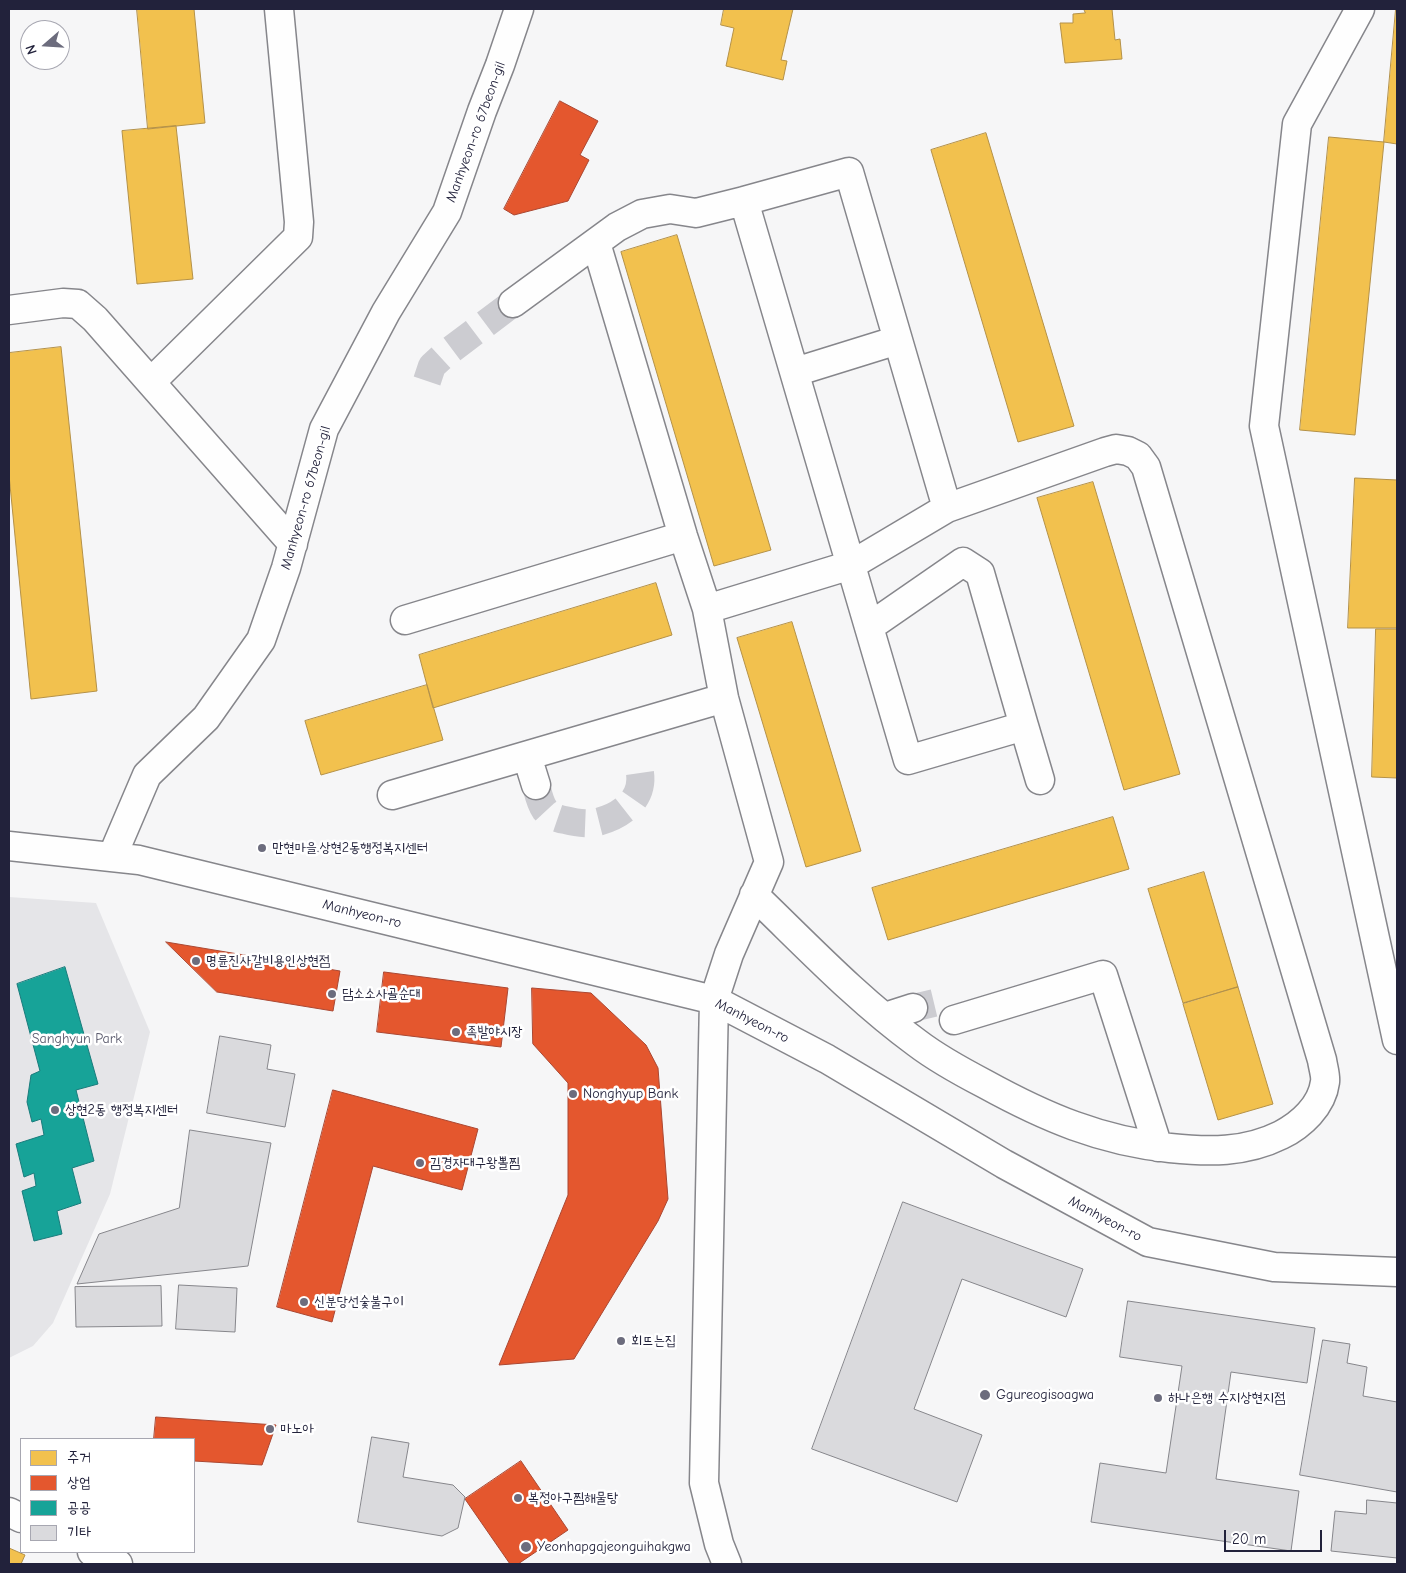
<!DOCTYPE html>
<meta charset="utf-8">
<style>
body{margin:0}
#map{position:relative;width:1406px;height:1573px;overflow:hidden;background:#f6f6f7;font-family:"Comic Neue","Poor Story",sans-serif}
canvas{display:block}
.frame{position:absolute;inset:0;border:10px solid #22223b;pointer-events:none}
.legend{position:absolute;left:20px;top:1438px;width:175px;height:115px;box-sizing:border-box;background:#fff;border:1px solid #a7a7b1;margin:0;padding:6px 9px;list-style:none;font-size:15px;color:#22223b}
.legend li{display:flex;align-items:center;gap:10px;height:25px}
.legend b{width:25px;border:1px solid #a7a7b1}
.north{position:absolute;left:20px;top:20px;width:50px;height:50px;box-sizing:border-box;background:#fff;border:1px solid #a7a7b1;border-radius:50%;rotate:251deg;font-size:14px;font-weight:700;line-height:20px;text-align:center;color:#22223b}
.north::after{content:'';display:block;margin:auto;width:18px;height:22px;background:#6c6c7d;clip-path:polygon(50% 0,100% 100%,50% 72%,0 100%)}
.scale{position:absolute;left:1224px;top:1530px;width:98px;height:22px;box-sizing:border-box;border:2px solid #22223b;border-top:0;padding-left:6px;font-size:15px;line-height:18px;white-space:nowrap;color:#22223b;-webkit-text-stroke:4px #fff;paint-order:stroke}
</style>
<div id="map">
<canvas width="1406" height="1573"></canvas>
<div class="frame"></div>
<ul class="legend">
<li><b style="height:14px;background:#f2c14e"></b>주거</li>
<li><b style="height:14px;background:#e4572e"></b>상업</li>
<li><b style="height:14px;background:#17a398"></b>공공</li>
<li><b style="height:14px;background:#dadadd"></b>기타</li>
</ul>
<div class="north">N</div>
<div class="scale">20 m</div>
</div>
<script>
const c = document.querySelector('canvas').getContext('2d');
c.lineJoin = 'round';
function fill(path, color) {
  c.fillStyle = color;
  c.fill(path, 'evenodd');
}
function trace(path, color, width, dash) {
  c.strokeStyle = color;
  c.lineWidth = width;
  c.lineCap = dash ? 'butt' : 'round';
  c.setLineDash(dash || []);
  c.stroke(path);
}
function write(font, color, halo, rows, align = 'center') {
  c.font = font + ' "Comic Neue","Poor Story",sans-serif';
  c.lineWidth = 5;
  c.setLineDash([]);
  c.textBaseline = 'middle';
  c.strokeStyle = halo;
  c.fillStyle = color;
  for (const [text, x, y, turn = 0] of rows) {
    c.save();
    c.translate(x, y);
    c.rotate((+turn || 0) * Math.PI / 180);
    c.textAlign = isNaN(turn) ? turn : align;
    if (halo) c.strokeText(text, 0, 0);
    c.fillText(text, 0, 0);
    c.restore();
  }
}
fill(new Path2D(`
 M9,897L96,903L150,1032L110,1194L53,1323L33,1346L9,1358Z`), '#e5e5e8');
const homes = new Path2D(`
 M137,9H194L205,123L148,129Z
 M724,9H793L781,60L787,61L783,80L726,66L734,28L721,25Z
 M1084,9H1112L1115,40L1120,39L1122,59L1065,63L1060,23H1073V14L1085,13Z
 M1396,9H1397V144L1384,142Z
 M176,126L193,279L137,284L122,131Z
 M986,133L1074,426L1018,442L931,150Z
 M1329,137L1384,142L1355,435L1300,430Z
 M677,235L771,550L714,566L621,252Z
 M61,347L97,691L31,699L9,475V353Z
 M1355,478L1397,480V628H1348Z
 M1093,482L1180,774L1124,790L1037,498Z
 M656,583L672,635L433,708L419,655Z
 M792,622L861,851L806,867L737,638Z
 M1376,629H1397V778L1372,777Z
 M427,685L443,740L321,775L305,721Z
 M1113,817L1129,869L888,940L872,888Z
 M1204,872L1238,987L1183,1003L1148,889Z
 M1238,987L1273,1104L1218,1120L1183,1004Z
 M9,1548L25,1555L21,1564H9Z`);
fill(homes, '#f2c14e');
trace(homes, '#b49148', 1);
const shops = new Path2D(`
 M560,101L598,121L580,155L589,160L568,201L514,215L504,209Z
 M166,942L340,971L333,1011L217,992Z
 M384,972L508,988L501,1047L377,1032Z
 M532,988L591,993L646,1045L658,1068L668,1199L658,1221L574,1359L499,1365L568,1195V1083L533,1044Z
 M333,1090L478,1129L462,1190L373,1166L332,1322L277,1307Z
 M156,1417L276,1425L262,1465L194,1461V1467V1439H154Z
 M521,1461L568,1530L518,1564H510L465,1499Z`);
fill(shops, '#e4572e');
trace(shops, '#aa4732', 1);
const public = new Path2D(`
 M65,967L98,1084L76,1090L94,1161L72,1168L81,1203L57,1211L62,1234L34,1241L22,1191L36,1186L34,1173L24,1177L16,1144L44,1135L41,1119L32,1122L27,1102L31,1075L40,1071L17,984Z`);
fill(public, '#17a398');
trace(public, '#1a7c7c', 1);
const building = new Path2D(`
 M220,1036L271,1045L267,1069L295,1074L285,1127L207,1113Z
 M190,1130L271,1143L248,1266L77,1284L99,1234L179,1208Z
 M903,1202L1083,1269L1066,1317L962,1279L914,1409L982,1435L957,1502L812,1449Z
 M179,1285L237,1288L235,1332L176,1329Z
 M161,1286L162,1326L76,1327L75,1287Z
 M1128,1301L1315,1328L1307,1383L1231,1372L1216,1479L1299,1491L1291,1551L1091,1522L1100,1463L1166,1473L1182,1366L1120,1357Z
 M1323,1340L1350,1344L1347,1363L1367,1367L1363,1396L1397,1402V1492L1300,1475Z
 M372,1437L409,1443L403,1477L453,1485L465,1497L458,1528L442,1536L358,1522Z
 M1367,1500L1397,1503V1558L1331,1551L1335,1511L1366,1514Z`);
fill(building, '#dadadd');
trace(building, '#86868b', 1);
trace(new Path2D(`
 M427,381L432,366L444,355L513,303
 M536,785C538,793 540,803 545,810C550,816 558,819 565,820C573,822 584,824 592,823C618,819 644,801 640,773
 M913,1008L934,1003`), '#ccccd1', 28, [28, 14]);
const minor = new Path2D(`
 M1360,9L1297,124L1264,426L1397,1040
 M596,243L683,536L707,609
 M513,303L617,227L642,214L670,209L696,213L744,201
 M9,310L63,303L78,304L95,319L293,544
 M795,372L898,340
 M151,382L298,237L299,222L279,9
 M405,620L683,536
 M869,627L963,562L980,573L1024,726L908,760L744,201L849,172L947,508
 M1024,726L1040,780
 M527,756L536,785
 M392,795L724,698
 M9,846L139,860L714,1000L827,1059L1004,1164L1148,1242L1274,1267L1397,1272
 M112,857L147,775L206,718L261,640L286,568L324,429L386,312L447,212L482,111L500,65L519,9
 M885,1017L913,1008
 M954,1020L1103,975L1158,1147
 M9,1512L21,1518
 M92,1552L118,1564
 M727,1564L719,1544L704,1483L714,1000L729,954L769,862L724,698L707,609L851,565L947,508L1105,452L1116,449L1128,451L1138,456L1146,467L1322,1060C1323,1067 1326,1076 1325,1082C1322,1106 1301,1125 1281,1135C1245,1153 1208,1152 1170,1148C1101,1141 1045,1117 985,1084C962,1072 938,1059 917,1043C858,1000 807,946 754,895`);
trace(minor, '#86868b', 31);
trace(minor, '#fefefe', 28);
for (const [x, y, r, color] of [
 [262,848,5,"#6c6c7d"],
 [196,961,5,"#6c6c7d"],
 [332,994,5,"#6c6c7d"],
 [456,1032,5,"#6c6c7d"],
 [573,1094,5,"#6c6c7d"],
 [55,1110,5,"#6c6c7d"],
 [420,1163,5,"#6c6c7d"],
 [304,1302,5,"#6c6c7d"],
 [621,1341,5,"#6c6c7d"],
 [985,1395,6,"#6c6c7d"],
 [1158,1398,5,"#6c6c7d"],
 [270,1429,5,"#6c6c7d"],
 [518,1498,5,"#6c6c7d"],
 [526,1547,6,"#6c6c7d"]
]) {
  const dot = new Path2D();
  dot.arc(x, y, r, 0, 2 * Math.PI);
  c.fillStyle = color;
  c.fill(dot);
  trace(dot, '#fff', 2);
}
write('14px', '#22223b', '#fff', [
 ["Manhyeon-ro 67beon-gil",476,132,-70],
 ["Manhyeon-ro 67beon-gil",306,498,-74],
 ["Manhyeon-ro",362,914,14],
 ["Manhyeon-ro",752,1021,27],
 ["Manhyeon-ro",1105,1219,28]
]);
write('14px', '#22223b', '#fff', [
 ["만현마을.상현2동행정복지센터",272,848],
 ["명륜진사갈비용인상현점",206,961],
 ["담소소사골순대",342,994],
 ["족발야시장",466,1032],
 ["Nonghyup Bank",583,1094],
 ["상현2동 행정복지센터",65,1110],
 ["김경자대구왕뽈찜",430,1163],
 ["신분당선숯불구이",314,1302],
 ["회뜨는집",631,1341],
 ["Ggureogisoagwa",996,1395],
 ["하나은행 수지상현지점",1168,1398],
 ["마노아",280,1429],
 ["복정아구찜해물탕",528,1498],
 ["Yeonhapgajeonguihakgwa",537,1547]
], 'left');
write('14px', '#58586b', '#fff', [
 ["Sanghyun Park",77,1039]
]);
</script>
